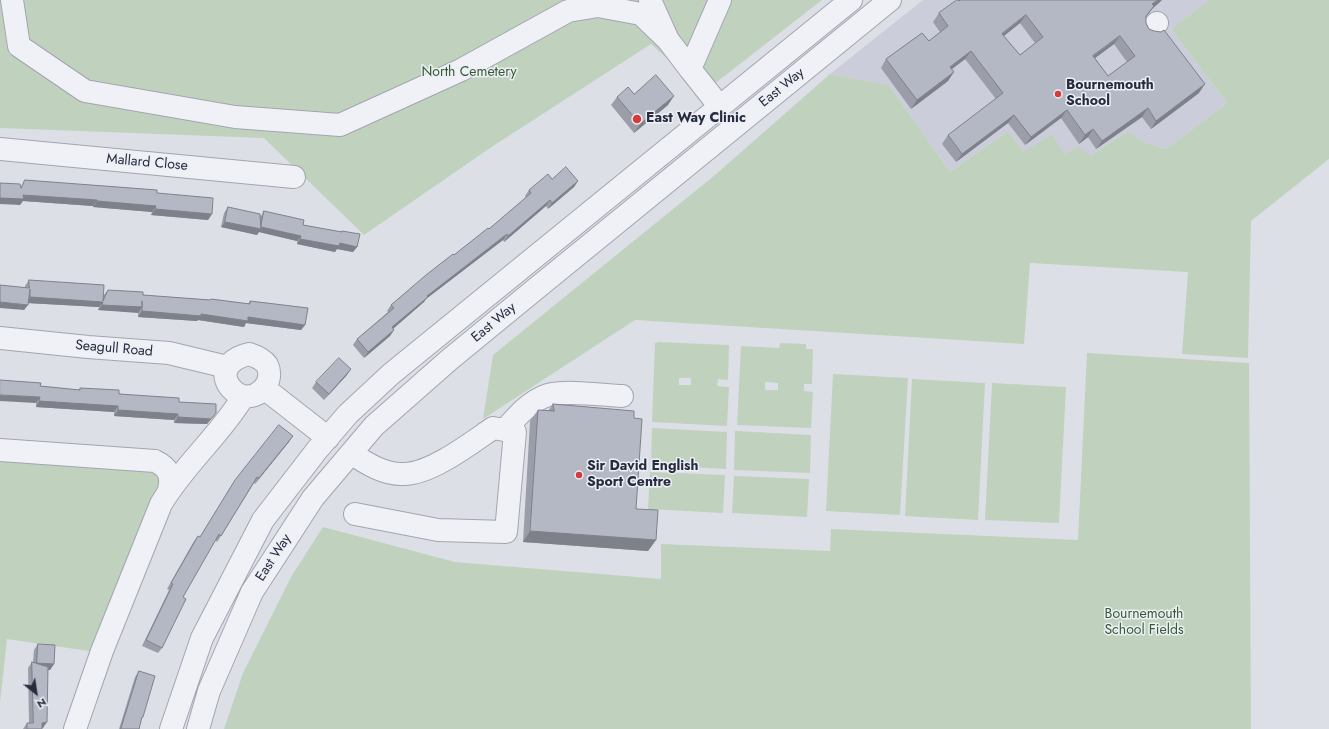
<!DOCTYPE html>
<style>
body{margin:0}
#map{position:relative;width:1329px;height:729px;overflow:hidden;background:#dddfe7;font-family:Jost,sans-serif}
canvas{display:block}
.north{position:absolute;left:16px;top:673px;width:40px;height:40px;-webkit-text-stroke:3px #eceff5;paint-order:stroke;rotate:150deg;font-size:11px;font-weight:700;line-height:16px;text-align:center;color:#262b3e}
.north::after{content:'';display:block;margin:auto;width:14px;height:18px;background:#262b3e;clip-path:polygon(50% 0,100% 100%,50% 72%,0 100%)}
</style>
<div id="map">
<canvas width="1329" height="729"></canvas>
<div class="north">N</div>
</div>
<script>
const c = document.querySelector('canvas').getContext('2d');
c.lineJoin = 'round';
function fill(path, color) {
  c.fillStyle = color;
  c.fill(path, 'evenodd');
}
function trace(path, color, width, dash) {
  c.strokeStyle = color;
  c.lineWidth = width;
  c.lineCap = dash ? 'butt' : 'round';
  c.setLineDash(dash || []);
  c.stroke(path);
}
function write(font, color, halo, rows, align = 'center') {
  c.font = font + ' Jost,sans-serif';
  c.lineWidth = 3;
  c.setLineDash([]);
  c.textBaseline = 'middle';
  c.strokeStyle = halo;
  c.fillStyle = color;
  for (const [text, x, y, turn = 0] of rows) {
    c.save();
    c.translate(x, y);
    c.rotate((+turn || 0) * Math.PI / 180);
    c.textAlign = isNaN(turn) ? turn : align;
    if (halo) c.strokeText(text, 0, 0);
    c.fillText(text, 0, 0);
    c.restore();
  }
}
fill(new Path2D(`
 M923,0H1209L1171,29L1227,103L1166,149L1141,141L1128,131L1090,156L1024,152L1008,131L950,172L889,85L830,74Z`), '#cbceda');
fill(new Path2D(`
 M0,0H822L704,92L651,44L490,148L364,235L264,138L0,128Z
 M1209,0H1329V159L1251,221L1248,358L1182,354L1188,272L1030,263L1024,344L635,320L483,419L493,355L715,175L830,74L889,85L950,172L1008,131L1024,152L1052,134L1065,155L1078,146L1090,156L1128,131L1141,141L1166,149L1227,103L1171,29Z
 M657,342L729,345L728,380L718,379L717,386L729,387L727,426L652,422L655,343H657ZM679,378H691V385H679Z
 M780,343L806,344V349H813L812,384H804V391L813,392L811,428L737,425L741,346L779,348ZM765,382L778,383V390H765Z
 M1087,353L1249,363L1251,729H224L243,673L291,577L323,527L455,562L661,579V544L830,551L831,529L1078,540Z
 M833,374L908,378L900,515L826,511Z
 M912,379L985,383L978,520L905,516Z
 M992,383L1066,387L1059,523L985,520Z
 M652,428L727,432L726,469L651,465Z
 M735,431L811,435L810,473L734,470Z
 M0,458L159,471L164,476L96,652L7,639L0,703Z
 M650,472L725,475L723,513L648,509Z
 M734,476L809,479L807,517L732,513Z`), '#c0d2be');
const minor = new Path2D(`
 M12,0L19,46L85,91L235,117L340,125L461,70L568,11L598,6L641,14L668,40
 M650,0L668,40L690,69
 M1152,28L1157,23
 M720,107L690,69L720,0
 M0,149L294,177
 M0,338L88,347L169,353L227,367
 M249,354C255,356 263,359 267,365C276,383 255,405 236,393C233,390 229,387 228,384C219,368 235,357 249,354Z
 M264,388L328,438
 M505,430C517,416 530,401 548,395C565,390 603,395 622,396
 M0,450L155,461C169,468 172,475 169,490
 M351,453C367,464 385,475 404,474C431,474 471,443 493,428L515,432L506,532L438,530L355,514
 M75,729L102,651L161,504C184,465 220,435 243,397
 M171,729L202,638L263,520L317,450L348,414L391,374L851,0
 M198,729L209,691L252,592L313,498L374,426L449,360L527,296L890,0`);
trace(minor, '#a2a5b1', 24);
trace(minor, '#f0f1f6', 22);
fill(new Path2D(`
 M959,1L1160,2L1153,8L1146,17V23L1149,29L1199,93L1151,129L1142,117L1096,149L1088,137L1079,144L1061,118L1025,145L1008,123L956,162L942,144L948,135L996,99L965,59L952,69L948,81L911,109L881,68L886,59L929,41L940,32L933,22L939,13ZM1020,23L1035,43L1020,55L1004,36ZM1114,44L1127,62L1108,76L1095,58Z
 M634,94L668,105L634,133L611,105L617,97Z
 M552,179L578,181L574,187L548,209L546,206L504,242L503,240L426,299L424,302L393,329L394,330L390,336L364,358L353,345L357,339L388,312L387,311L391,305L454,255L489,229L526,198L525,196L529,190Z
 M25,180L157,193L212,214L208,220L151,215L152,212L93,207V206L23,201L20,205L21,187Z
 M228,207L261,216L264,211L303,225L341,232L342,231L357,247L353,252L337,249L335,252L297,244V241L259,232L257,235L221,227L224,213Z
 M29,280L103,296L108,290L143,295L210,300L211,299L248,304L250,301L305,325L301,330L246,323L244,327L198,320L197,321L138,317V312L98,310L99,307L28,303L24,310L25,286Z
 M347,375L324,400L312,388L316,382Z
 M40,386L79,390L80,388L179,402L216,413L207,424L174,423V420L114,416V412L36,407V403Z
 M553,404L634,418L636,509L656,540L648,551L523,542L530,421L538,410L548,411Z
 M293,436L255,484L254,483L221,536L217,542L215,540L183,597L162,648L158,653L142,646L169,590L167,589L194,541L198,536L200,537L235,480Z
 M38,644L54,664L50,670H48L43,728H42V729H23L27,723H29L28,668L32,662H33L34,650Z
 M139,671L143,717L141,720L139,729H119L135,677Z`), '#9b9ea9');
fill(new Path2D(`
 M1158,0H1162L1160,2L1153,8L1140,24L1152,4Z
 M1026,15L1020,23L996,42L1002,34Z
 M1120,36L1114,44L1087,64L1093,56Z
 M971,51L965,59L944,75L950,67Z
 M954,72L948,81L911,109L917,100Z
 M1205,84L1199,93L1151,129L1156,121Z
 M674,96L668,105L634,133L640,124Z
 M1148,108L1142,117L1096,149L1102,141Z
 M1067,110L1061,118L1025,145L1031,137Z
 M1014,115L1008,123L956,162L962,154Z
 M1093,129L1088,137L1079,144L1085,135Z
 M578,181L574,187L548,209L552,203Z
 M23,195L97,200L93,206L23,201L20,205L0,204V198Z
 M550,200L546,206L504,242L508,236Z
 M97,201L156,206L152,212L93,207Z
 M155,209L212,214L208,220L151,215Z
 M225,222L261,227L301,236L297,241L259,232L257,235L221,227Z
 M507,234L503,240L426,299L424,302L388,333L392,327L427,296Z
 M300,239L340,243L357,247L353,252L337,249L335,252L297,244Z
 M30,297L103,302L99,307L26,303Z
 M0,302L28,305L24,310L0,308Z
 M102,305L142,307L138,313L98,310Z
 M142,311L201,314L248,317L305,325L301,330L246,323L244,327L198,320L197,321L138,317Z
 M394,330L390,336L364,358L368,352Z
 M351,369L347,375L324,400L329,394Z
 M0,395L40,397L36,403L0,401Z
 M39,401L118,406L114,412L36,407Z
 M118,410L178,414L174,420L114,416Z
 M216,413L207,424L174,423L178,417Z
 M293,436L289,442L255,484L259,478Z
 M530,531L656,540L648,551L523,542Z
 M37,663L54,664L50,670L33,669Z
 M47,722L43,728H38L42,723Z`), '#7e8189');
const building = new Path2D(`
 M957,0H958L959,1L960,0H1158L1152,4L1154,6L1146,16V23L1149,29L1154,31L1161,32L1164,30L1205,84L1156,121L1148,108L1102,141L1093,129L1085,135L1067,110L1031,137L1014,115L962,154L948,135L1003,93L971,51L950,67L954,72L917,100L886,59L922,33L929,41L948,26L939,13ZM1026,15L1043,37L1020,55L1002,34ZM1120,36L1135,56L1108,76L1093,56Z
 M656,75L674,96L640,124L617,97L628,87L634,94Z
 M566,167L578,181L552,203L550,200L508,236L507,234L427,296L428,297L392,327L394,330L368,352L357,339L394,308L391,305L426,275L453,254L454,255L488,228L489,229L531,193L529,190L548,174L552,179Z
 M25,180L157,190V193L213,198L212,214L155,209L156,206L97,201V200L23,195L24,199L0,198V183L20,184L21,188Z
 M228,207L260,214L261,229L225,222Z
 M264,211L304,220L303,225L342,232V231L360,234L357,247L340,243L339,246L300,239L301,236L261,227Z
 M29,280L104,285L103,301L108,290L143,292V295L210,300L211,299L250,304V301L308,308L305,325L248,317V321L201,314V316L142,311V301V307L102,305L103,302L30,297V289L28,305L0,302V285L29,288Z
 M339,358L351,369L329,394L316,382Z
 M0,380L41,383L40,386L80,390V388L119,390V394L179,398V402L216,404V413L211,419L178,417V414L118,410V406L39,401L40,397L0,395Z
 M553,404L634,411V418L642,419L636,509L658,510L656,540L530,531L538,410L554,411Z
 M279,425L293,436L259,478L257,477L221,536L219,534L183,597L186,599L162,648L146,640L173,584L171,583L198,536L200,537L235,480Z
 M38,644L55,645L54,664L37,663Z
 M32,662L48,667L47,722L42,723V729H27V723H33Z
 M139,671L155,676L143,717H142L139,729H121Z`);
fill(building, '#b4b8c4');
trace(building, '#7e8189', 1);
for (const [x, y, r, color] of [
 [1058,94,4,"#d33c3b"],
 [637,119,5,"#d33c3b"],
 [579,475,4,"#d33c3b"]
]) {
  const dot = new Path2D();
  dot.arc(x, y, r, 0, 2 * Math.PI);
  c.fillStyle = color;
  c.fill(dot);
  trace(dot, '#eceff5', 1.5);
}
write('14px', '#345b33', '#eceff5', [
 ["North Cemetery",469,73],
 ["Bournemouth",1144,615],
 ["School Fields",1144,631]
]);
write('bold 14px', '#262b3e', '#eceff5', [
 ["Bournemouth",1066,86],
 ["School",1066,102],
 ["East Way Clinic",646,119],
 ["Sir David English",587,467],
 ["Sport Centre",587,483]
], 'left');
write('14px', '#262b3e', '#eceff5', [
 ["East Way",782,88,-39],
 ["Mallard Close",147,163,5],
 ["East Way",494,323,-40],
 ["Seagull Road",114,349,5],
 ["East Way",274,558,-57]
]);
</script>
